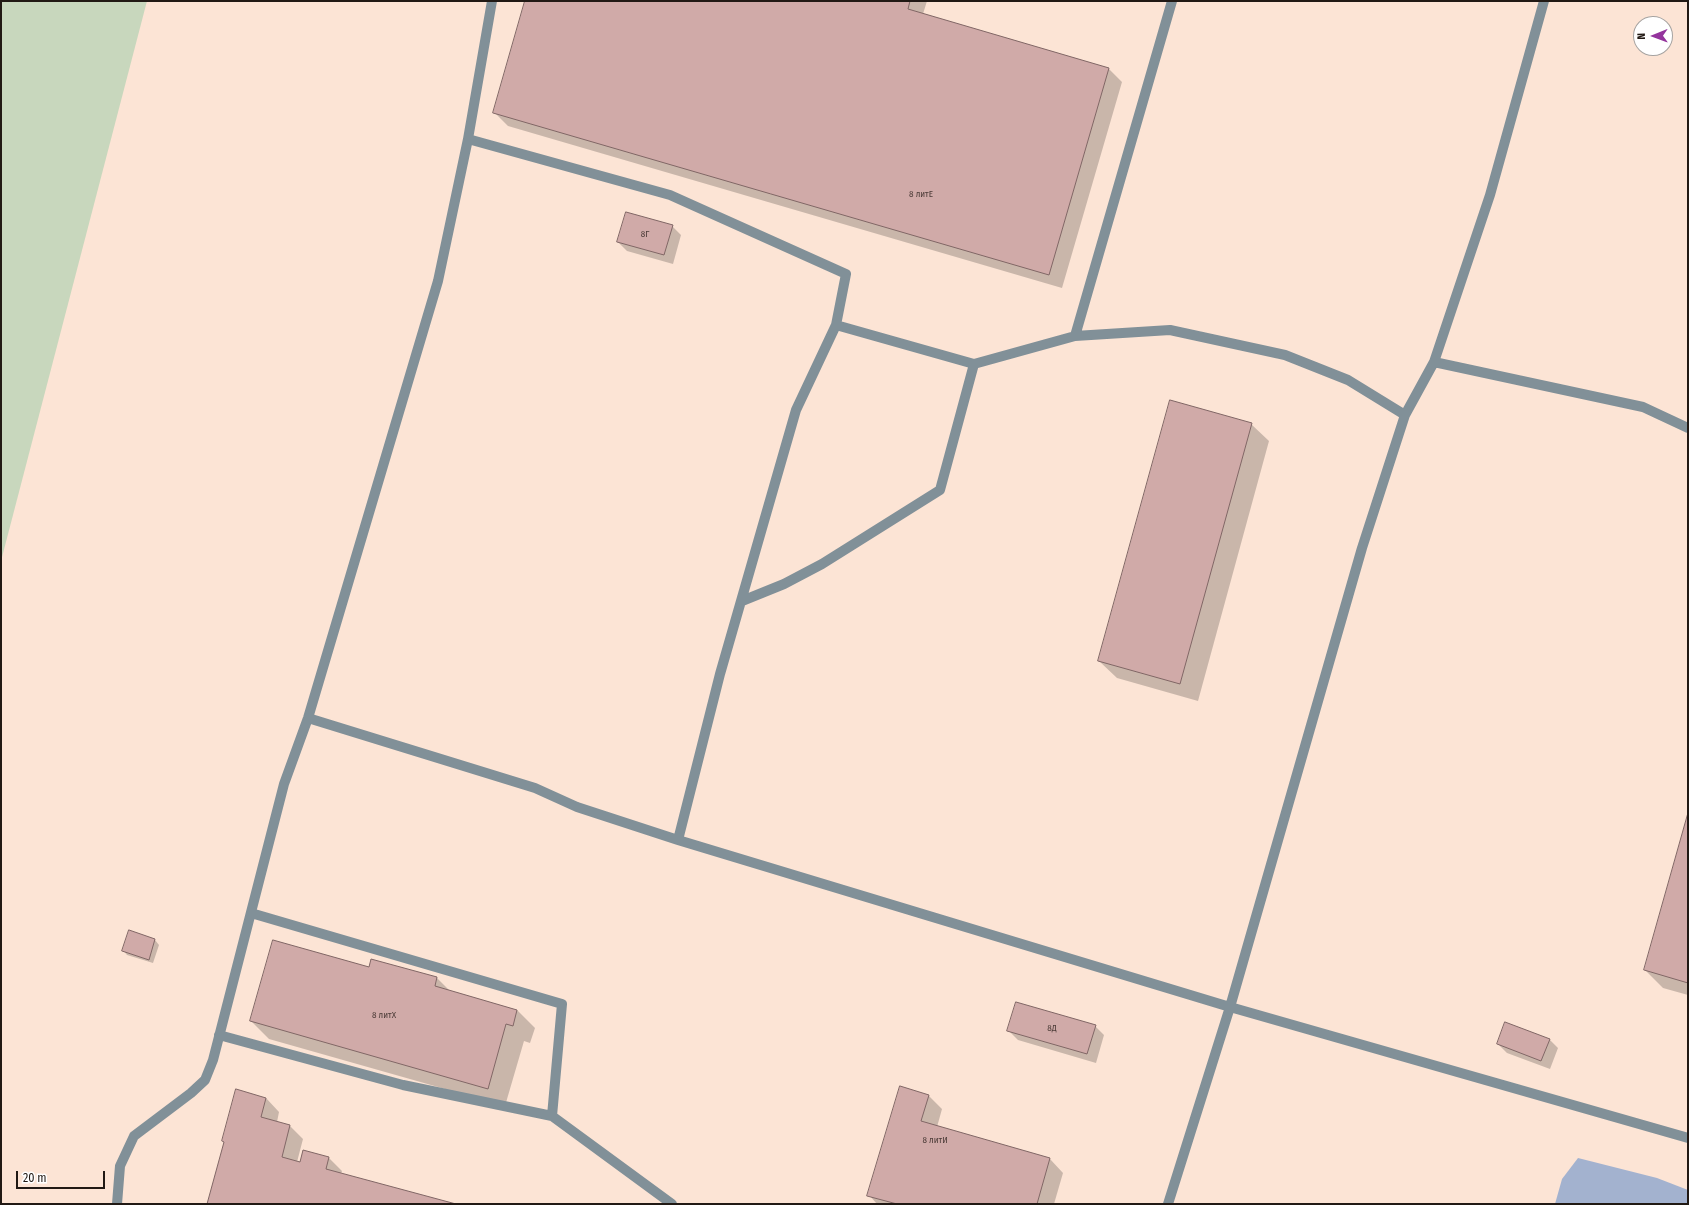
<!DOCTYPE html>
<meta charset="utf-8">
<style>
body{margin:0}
#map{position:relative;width:1689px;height:1205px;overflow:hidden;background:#fce4d5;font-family:"Fira Sans Condensed",sans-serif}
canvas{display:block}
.frame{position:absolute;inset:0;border:2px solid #211914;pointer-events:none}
.north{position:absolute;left:1633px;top:16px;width:40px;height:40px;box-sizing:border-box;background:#fff;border:1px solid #a6a3a1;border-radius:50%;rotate:269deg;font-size:11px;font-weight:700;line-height:16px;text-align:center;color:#211914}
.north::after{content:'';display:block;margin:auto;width:14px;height:18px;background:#94349d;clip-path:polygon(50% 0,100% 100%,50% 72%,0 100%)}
.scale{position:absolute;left:16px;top:1171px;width:89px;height:18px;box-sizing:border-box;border:2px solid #211914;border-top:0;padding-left:5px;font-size:12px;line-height:14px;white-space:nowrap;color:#211914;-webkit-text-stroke:3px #fff;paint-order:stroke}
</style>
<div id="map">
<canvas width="1689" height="1205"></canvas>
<div class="frame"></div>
<div class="north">N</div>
<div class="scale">20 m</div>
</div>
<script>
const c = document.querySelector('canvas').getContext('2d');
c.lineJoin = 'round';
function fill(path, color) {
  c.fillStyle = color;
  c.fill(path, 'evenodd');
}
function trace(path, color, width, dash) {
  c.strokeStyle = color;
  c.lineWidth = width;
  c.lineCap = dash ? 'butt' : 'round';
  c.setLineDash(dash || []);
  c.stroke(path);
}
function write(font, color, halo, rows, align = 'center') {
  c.font = font + ' "Fira Sans Condensed",sans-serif';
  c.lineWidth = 3.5;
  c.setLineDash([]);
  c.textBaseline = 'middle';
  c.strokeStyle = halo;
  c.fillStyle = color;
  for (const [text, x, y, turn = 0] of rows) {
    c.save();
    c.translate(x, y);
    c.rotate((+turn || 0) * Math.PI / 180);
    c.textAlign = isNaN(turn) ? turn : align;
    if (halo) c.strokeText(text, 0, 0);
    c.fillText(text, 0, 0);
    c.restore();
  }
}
fill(new Path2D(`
 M1,1H147L1,561Z`), '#c8d7bd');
fill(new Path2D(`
 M1578,1158L1657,1178L1688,1190V1204H1555L1562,1179Z`), '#a3b2cf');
fill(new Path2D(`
 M526,1H927L923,14L1108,68L1122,82L1062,288L508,126L494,112Z
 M672,226L681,235L673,264L627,251L618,242Z
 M1251,424L1269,441L1198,701L1117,678L1099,661Z
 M1688,816V995L1663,988L1645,970Z
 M129,932L155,940L159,945L153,963L127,955L123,950Z
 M372,960L437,978L450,991L517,1010L535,1028L530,1043L524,1041L505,1106L269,1039L251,1021L370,968Z
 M1095,1026L1104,1035L1096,1063L1018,1040L1009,1031Z
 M1549,1039L1558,1048L1550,1069L1507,1053L1498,1044Z
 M901,1087L929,1096L942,1109L937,1127L1050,1159L1063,1173L1054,1204H877L869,1195Z
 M266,1098L279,1112L277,1122L290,1126L303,1139L297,1162L301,1163L329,1158L342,1171L341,1174L453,1204H208L225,1143L223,1141Z`), '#0003');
const building = new Path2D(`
 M525,1H910L908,9L1109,68L1049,275L493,113Z
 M626,212L673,225L664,255L617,242Z
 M1170,400L1252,423L1180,684L1098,661Z
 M1688,813V983L1644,970Z
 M129,930L155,939L149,960L122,951Z
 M273,940L369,967L371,959L437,977L435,986L517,1010L513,1026L506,1024L488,1089L250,1021Z
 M1016,1002L1096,1025L1087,1054L1007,1031Z
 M1505,1022L1550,1039L1541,1061L1497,1044Z
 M900,1086L929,1095L921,1121L1050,1158L1037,1204H897L867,1196Z
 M236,1089L266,1098L261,1117L290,1125L282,1157L300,1162L303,1150L329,1157L326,1169L456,1204H207L224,1142L222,1141Z`);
fill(building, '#d0aaa8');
trace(building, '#806665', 1);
trace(new Path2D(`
 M468,139L670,195L846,274L836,325L974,364L1075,336L1170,330L1285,355L1348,380L1405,415
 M1075,336L1172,1
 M1434,362L1643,407L1688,428
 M742,601L784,584L822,564L940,490L974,364
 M308,718L535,788L577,807L678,840L1230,1007L1688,1138
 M678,840L720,674L796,410L836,325
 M251,913L562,1004L552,1116
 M219,1035L403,1085L552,1116L672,1204
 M117,1204L120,1166L134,1136L191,1093L205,1080L213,1060L284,784L308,718L438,281L468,139L492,1
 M1168,1204L1230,1007L1362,548L1405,415L1434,362L1490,195L1544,1`), '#819098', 10);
write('9px', '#4d3d39', null, [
 ["8 литЕ",921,194],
 ["8Г",645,234],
 ["8 литХ",384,1015],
 ["8Д",1052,1028],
 ["8 литИ",935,1140]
]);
</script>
